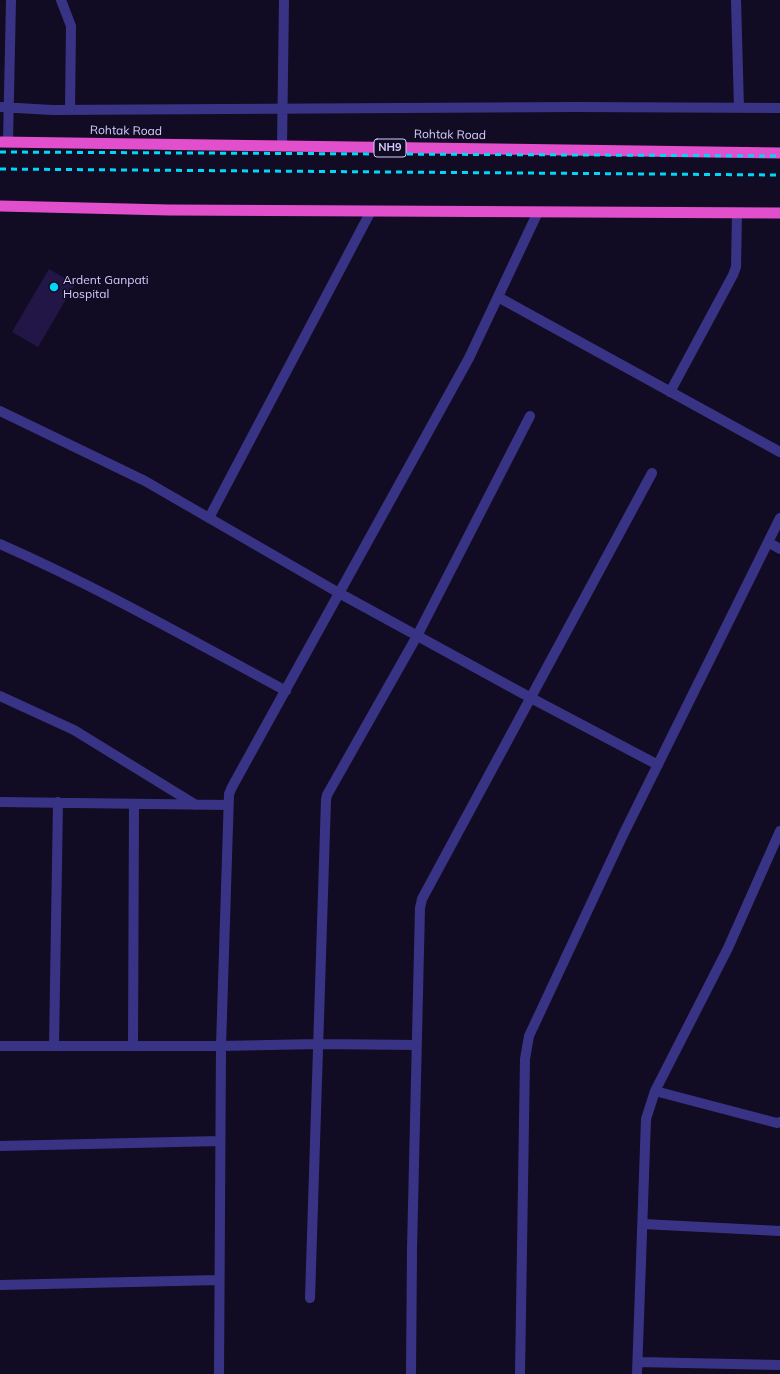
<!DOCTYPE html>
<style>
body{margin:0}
canvas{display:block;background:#110c23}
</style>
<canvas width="780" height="1374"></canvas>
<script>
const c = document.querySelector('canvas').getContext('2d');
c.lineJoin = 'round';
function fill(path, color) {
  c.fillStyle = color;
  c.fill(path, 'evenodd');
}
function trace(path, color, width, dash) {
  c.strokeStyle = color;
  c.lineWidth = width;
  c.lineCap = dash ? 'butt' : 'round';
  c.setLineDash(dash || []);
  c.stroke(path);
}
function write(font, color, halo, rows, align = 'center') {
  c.font = font + ' Mulish,sans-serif';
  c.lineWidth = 3;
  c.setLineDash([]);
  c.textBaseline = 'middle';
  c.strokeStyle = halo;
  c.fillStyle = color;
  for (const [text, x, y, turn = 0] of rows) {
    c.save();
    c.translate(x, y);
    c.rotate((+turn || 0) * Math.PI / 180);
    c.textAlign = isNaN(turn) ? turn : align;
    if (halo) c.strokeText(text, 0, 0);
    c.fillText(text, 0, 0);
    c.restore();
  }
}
fill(new Path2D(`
 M49,269L75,284L38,347L12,332Z`), '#211646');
trace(new Path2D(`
 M61,0L71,26L70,110
 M736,0L739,108
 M0,107L52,110L576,107L780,108
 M8,142L11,0
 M282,146L284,0`), '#393386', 10);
trace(new Path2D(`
 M498,297L780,452
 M670,392L733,275L736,267L737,213
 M0,411L145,481L339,593L531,698L658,765
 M209,518L371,211
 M768,542L780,549
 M0,544C98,587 191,640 286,691
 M0,696L74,730L196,805
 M0,802L228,805
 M0,1046H221L318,1044L416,1045
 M54,1046L58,802
 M133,1046L134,804
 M655,1091L777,1123L780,1122
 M0,1146L220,1141
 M643,1224L780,1231
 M0,1285L219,1280
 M310,1298L326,800L327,795L417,636L530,416
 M638,1362L780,1365
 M219,1374L221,1046L229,794L232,787L469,358L538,212
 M411,1374L412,1249L420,908L422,899L652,473
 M520,1374L525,1059L529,1036L623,835L780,518
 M637,1374L646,1119L655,1091L728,948L780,831`), '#393386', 10);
trace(new Path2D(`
 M0,142L780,153
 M0,206L169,210L780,213`), '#e24fcc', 11);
trace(new Path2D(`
 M0,152L780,156
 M0,169L780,175`), '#00d8f9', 3, [6, 5]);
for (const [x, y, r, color] of [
 [54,287,5,"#00d8f9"]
]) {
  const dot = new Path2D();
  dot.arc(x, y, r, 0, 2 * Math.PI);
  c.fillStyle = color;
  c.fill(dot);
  trace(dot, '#110c23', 1.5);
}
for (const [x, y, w] of [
 [390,148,32]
]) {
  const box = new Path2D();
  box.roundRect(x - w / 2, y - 9, w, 18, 3);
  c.fillStyle = '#110c23';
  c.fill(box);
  trace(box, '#d5ceff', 1);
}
write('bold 11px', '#d5ceff', null, [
 ["NH9",390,148]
]);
write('12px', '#d5ceff', '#110c23', [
 ["Rohtak Road",126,131,1],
 ["Rohtak Road",450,135,1]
]);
write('12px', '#d5ceff', '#110c23', [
 ["Ardent Ganpati",63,280],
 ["Hospital",63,294]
], 'left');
</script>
